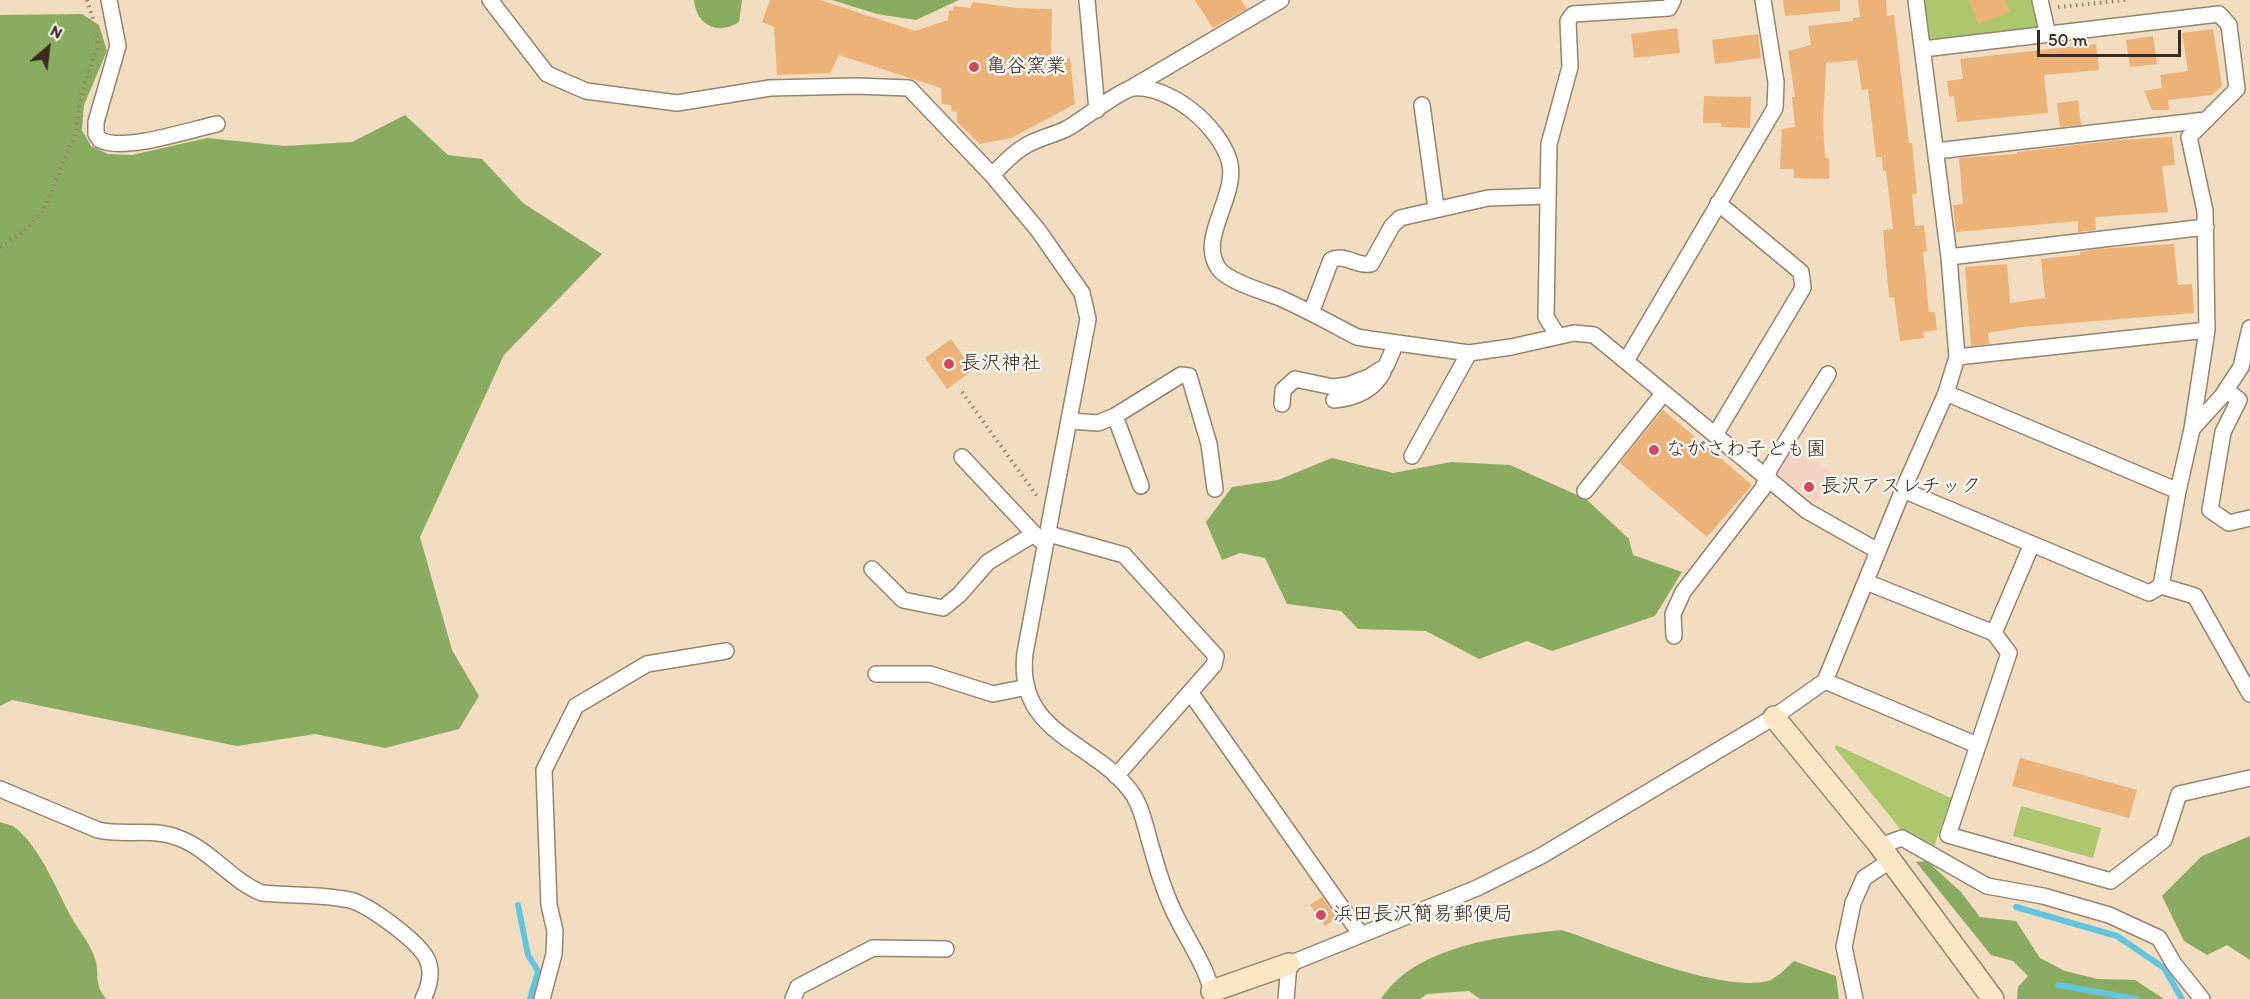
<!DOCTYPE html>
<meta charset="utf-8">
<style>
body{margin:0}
#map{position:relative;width:2250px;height:999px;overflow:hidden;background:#f2ddc0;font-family:Itim,sans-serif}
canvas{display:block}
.north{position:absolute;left:18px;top:18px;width:60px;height:60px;-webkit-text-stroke:4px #f6f6f2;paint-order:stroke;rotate:28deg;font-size:16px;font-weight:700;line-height:24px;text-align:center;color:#3b2a1e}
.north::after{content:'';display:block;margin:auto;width:21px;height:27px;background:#3b2a1e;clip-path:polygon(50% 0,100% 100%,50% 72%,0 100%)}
.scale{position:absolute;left:2037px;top:30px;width:144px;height:27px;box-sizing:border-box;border:3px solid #3b2a1e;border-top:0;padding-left:8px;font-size:18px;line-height:21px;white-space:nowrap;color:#3b2a1e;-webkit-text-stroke:4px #f6f6f2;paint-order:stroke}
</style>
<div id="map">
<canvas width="2250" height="999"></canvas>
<div class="north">N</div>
<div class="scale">50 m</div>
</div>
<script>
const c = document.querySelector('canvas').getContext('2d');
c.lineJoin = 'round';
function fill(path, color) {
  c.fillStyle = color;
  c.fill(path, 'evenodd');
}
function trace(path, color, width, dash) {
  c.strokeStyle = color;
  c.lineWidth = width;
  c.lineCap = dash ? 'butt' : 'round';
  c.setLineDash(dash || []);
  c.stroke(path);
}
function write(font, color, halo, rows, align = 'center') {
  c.font = font + ' Itim,"Klee One",sans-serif';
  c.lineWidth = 5;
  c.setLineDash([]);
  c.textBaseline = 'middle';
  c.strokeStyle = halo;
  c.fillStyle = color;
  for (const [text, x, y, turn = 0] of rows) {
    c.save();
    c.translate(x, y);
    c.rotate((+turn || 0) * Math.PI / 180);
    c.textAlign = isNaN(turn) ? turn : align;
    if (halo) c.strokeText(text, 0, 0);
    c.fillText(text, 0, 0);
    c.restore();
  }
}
fill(new Path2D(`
 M1789,447L1832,472L1816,503L1773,471Z`), '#f5d3c2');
fill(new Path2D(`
 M1922,0H2037L2044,31L1928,41Z
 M1836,745L1951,798L1934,847L1901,830L1835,748Z
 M2021,806L2101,828L2093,858L2013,836Z`), '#adc76d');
fill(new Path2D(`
 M694,0H742L739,22C718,36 696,25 694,0Z
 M832,0H959L916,20L877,14Z
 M82,14L99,25L107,51L84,105L82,130L91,146L108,154L132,155L207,138L285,146L352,142L405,115L448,155L482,159L523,203L602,254L504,355L420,537L452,650L479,696L459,729L385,748L315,734L237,746L12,700L0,706V15Z
 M1332,458L1393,473L1451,462L1510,465L1586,499L1629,539L1633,555L1682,572L1655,616L1552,651L1527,641L1479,659L1426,631L1358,629L1341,611L1287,604L1265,558L1240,553L1222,560L1206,522L1232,487L1278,480Z
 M0,822C5,824 13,825 17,829C43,852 56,890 73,920C80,932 89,942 94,956C101,973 92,980 106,999H0Z
 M2250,836V960L2227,945L2207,955L2184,941L2162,896L2202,856Z
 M1927,861L1961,892L1980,917L2016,921L2040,958L2065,971L2098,979L2135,980L2164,999H2017L2018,987L2028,976L2013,961L1991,955L1916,862Z
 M1562,930C1610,946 1721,993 1768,981C1777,978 1787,967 1794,961L1836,976L1839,999H1480L1469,991L1427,994L1420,999H1381C1416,945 1503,936 1562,930Z`), '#8aac60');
trace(new Path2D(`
 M518,905L528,955L538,971L530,999
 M2016,907L2117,936L2164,968L2182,999
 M2058,985L2137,999`), '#63c6e0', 6);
fill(new Path2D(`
 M770,0H820L915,31L948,20L949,10L953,11L954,6L970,8L973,2L1016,8L1052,9L1051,59L1070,58L1075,104L1011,138L980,144L957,122V112L951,111L952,105L942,104L941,88L839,55L830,73L777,75L774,27L762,22Z
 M1195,0H1241L1247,9L1213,28Z
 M1783,0H1840V11L1785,16Z
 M1858,0H1886L1887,16L1894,15L1909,143H1912L1914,163L1917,194H1912L1915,226L1924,225L1927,251L1923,252L1929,312H1935L1937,330L1923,332L1924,338L1900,341L1894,297L1889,298L1883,230L1893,229L1886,171H1883L1882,157H1876L1868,89L1862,90L1857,60L1826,63L1823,125L1825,158H1829V179L1794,178V169H1780L1782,129L1795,127L1792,97H1795L1788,51L1811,45L1808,26L1853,21V18L1860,17Z
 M1969,0H2005L2010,12L1978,24Z
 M1677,28L1680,53L1634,58L1631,34Z
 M2213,29L2222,86L2212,95L2168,100L2169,110H2152L2144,91L2162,88L2160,75L2188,71L2182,33Z
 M1758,34L1761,58L1715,64L1712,40Z
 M2153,36L2157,64L2130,67L2126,40Z
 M2096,44L2099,70L2044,75L2048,113L1957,122L1954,96L1949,97L1947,81L1963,79L1960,59Z
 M1704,96L1751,97L1750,128L1721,127V123H1703Z
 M2078,100L2081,125L2060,127L2057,103Z
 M2172,137L2175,165L2162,166L2168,212L2095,217L2096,230L2078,232V221L1956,232L1953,205L1963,204L1959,158L2017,154V152L2118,140Z
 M2174,244L2178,285L2192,284L2194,313L2022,327L1988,333L1989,344L1971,346L1965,267L2007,264L2010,303L2045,298L2041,259L2080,255V252L2097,249Z
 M951,339L973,370L947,389L925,358Z
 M1663,410L1752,485L1707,537L1620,463Z
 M2020,758L2137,790L2129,818L2012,786Z
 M1322,897L1337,918L1325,926L1310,905Z`), '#ecb277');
const street = new Path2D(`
 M109,0L118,46L96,122V134L100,140C125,152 189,130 217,124
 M490,0L547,74L586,91L677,103L770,88L856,86L909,88L992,175L1038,230L1082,293L1088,319L1025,653C1015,737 1098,741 1134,796C1142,809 1145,825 1149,839C1156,864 1163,889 1174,912C1187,940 1209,969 1213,999
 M1087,0L1097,110
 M2040,0L2047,31L2045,34
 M1131,88L1281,0
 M1422,105L1436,208
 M1936,151L2206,120
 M992,175C1001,166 1011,155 1022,148C1036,138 1053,136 1068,128C1082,120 1120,90 1133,88C1170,85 1218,125 1229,160C1240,195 1196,238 1219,269C1229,282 1265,292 1280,298C1307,310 1332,324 1357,337L1369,339L1469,353L1511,347L1574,333L1594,335L1807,511L1878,551
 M1949,257L2206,227
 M1311,313L1331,260C1345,253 1357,267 1371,264L1392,226L1400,218L1488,198L1547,196
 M1558,336L1546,317L1549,144L1570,67L1568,21L1573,14L1669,8L1673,0
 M1957,357L2207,330
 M1626,361L1775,108L1776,82L1763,0
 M2226,390L2239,400L2223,432L2210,510L2229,523L2250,518
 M1946,393L2178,491
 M1334,400C1355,398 1373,391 1383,372
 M1282,404L1283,390L1295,379L1333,387L1348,385L1369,377L1386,366L1396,343
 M1115,416L1141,486
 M1071,421L1098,423L1115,416L1181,375L1189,376L1209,444L1215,489
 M2192,429L2222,396L2241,367L2250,328
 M1715,435L1803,288L1801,272L1718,203
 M1412,456L1469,353
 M962,457L1040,540
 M1903,490L2149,593L2161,586L2178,491L2192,429L2207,330L2205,211L2189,137L2237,89L2229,25L2219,14L1923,49
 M1585,491L1663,394
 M1049,534L1124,555L1216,656L1214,665L1116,776
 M872,569L903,600L943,608L959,595L988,562L1034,534
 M1866,582L1994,633L2009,653L1948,835L2111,881L2164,840L2179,794L2250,778
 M2161,586L2195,596L2250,694
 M1994,633L2032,544
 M1674,636L1673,614L1683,592L1763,488L1770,468L1828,374
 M876,674H930L993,694L1027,687
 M1825,681L1977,745
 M1190,692L1361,935
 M0,789L98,830C124,836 151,828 176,837C209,848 230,880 262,893C290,896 322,894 350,900C369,905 418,941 427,959C433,972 429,987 423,999
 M1880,846L1902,838L1987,886L2043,896L2109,915L2159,938L2174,964L2202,999
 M542,999L554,954L555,931L549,905L544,770L576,706L647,664L726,651
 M793,999L798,987L873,948L946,949
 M1286,999L1289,964L1477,888L1541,856L1774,717L1825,681L1903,490L1946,393L1957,357L1949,257L1916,0
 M1855,999L1844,947L1853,903L1864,878L1890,861`);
const secondary = new Path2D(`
 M1774,717L1880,846L1993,999
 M1212,991L1289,964`);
trace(street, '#96846f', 18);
trace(secondary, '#96846f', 24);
trace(new Path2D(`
 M87,0L94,22
 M2058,7L2126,0
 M0,247L25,230L43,212L76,131L82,91L97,48V35
 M962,392L1037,496`), '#96846f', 4, [1.5, 4.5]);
trace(street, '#fff', 15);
trace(secondary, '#fbe7c3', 21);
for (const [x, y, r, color] of [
 [974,67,6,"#d1495b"],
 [949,364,6,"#d1495b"],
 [1654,450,6,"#d1495b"],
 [1809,487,6,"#d1495b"],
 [1321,915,6,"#d1495b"]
]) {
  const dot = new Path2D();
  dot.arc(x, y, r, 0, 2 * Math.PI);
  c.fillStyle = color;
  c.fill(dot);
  trace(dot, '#f6f6f2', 2);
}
write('20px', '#3b2a1e', '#f6f6f2', [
 ["亀谷窯業",986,67],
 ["長沢神社",961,364],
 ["ながさわ子ども園",1666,450],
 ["長沢アスレチック",1821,487],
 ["浜田長沢簡易郵便局",1333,915]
], 'left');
</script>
